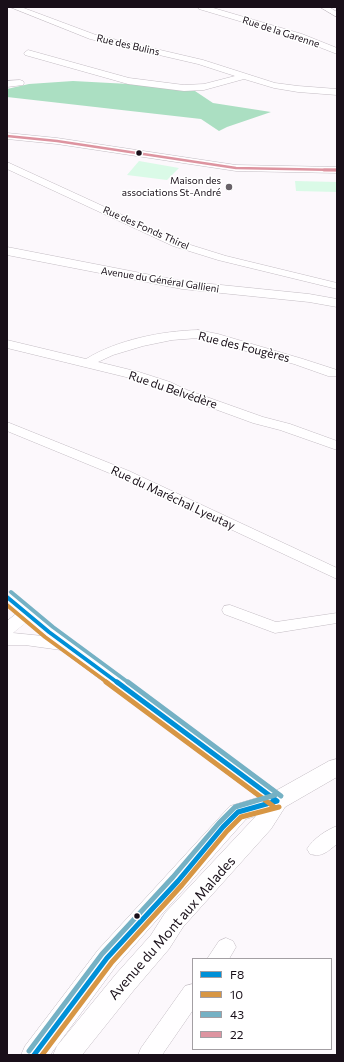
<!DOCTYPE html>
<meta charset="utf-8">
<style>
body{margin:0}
#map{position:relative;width:344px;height:1062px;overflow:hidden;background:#fcf8fc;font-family:Commissioner,sans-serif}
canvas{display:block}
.frame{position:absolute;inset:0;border:8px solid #190f19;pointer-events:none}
.legend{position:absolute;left:192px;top:958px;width:140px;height:92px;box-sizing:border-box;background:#fff;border:1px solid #a39fa3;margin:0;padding:5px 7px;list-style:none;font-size:12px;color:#190f19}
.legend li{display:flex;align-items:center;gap:8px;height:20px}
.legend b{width:20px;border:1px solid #a39fa3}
</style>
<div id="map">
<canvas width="344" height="1062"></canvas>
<div class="frame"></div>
<ul class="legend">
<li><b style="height:5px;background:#0090d7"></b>F8</li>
<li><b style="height:5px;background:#d79644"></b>10</li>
<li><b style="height:5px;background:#75b1c4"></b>43</li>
<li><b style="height:5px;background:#dd94a0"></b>22</li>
</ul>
</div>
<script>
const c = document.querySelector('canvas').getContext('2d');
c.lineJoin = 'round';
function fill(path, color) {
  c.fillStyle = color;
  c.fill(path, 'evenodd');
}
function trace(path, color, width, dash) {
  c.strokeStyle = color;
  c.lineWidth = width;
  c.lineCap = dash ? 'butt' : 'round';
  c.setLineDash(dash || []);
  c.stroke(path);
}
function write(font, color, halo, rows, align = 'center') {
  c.font = font + ' Commissioner,sans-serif';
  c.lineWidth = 3;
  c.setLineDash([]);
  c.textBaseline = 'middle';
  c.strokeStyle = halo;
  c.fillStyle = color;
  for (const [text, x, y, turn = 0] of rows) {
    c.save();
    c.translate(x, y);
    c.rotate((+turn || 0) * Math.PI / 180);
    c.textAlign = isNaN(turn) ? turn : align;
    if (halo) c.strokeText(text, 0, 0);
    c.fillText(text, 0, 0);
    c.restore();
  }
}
fill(new Path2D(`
 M139,161L179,168L167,180L127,175Z
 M295,181L337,182V192L296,191Z`), '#dafae7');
fill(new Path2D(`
 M73,81L129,84L195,91L213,103L271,112L227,127L219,131L201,119L7,97V89L29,84Z`), '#abdfc2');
const minor = new Path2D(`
 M10,7H21L96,35L203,60L275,83L298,86L337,89V95L298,92L274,88L244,79L204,90L184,91L128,84L25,55L24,53L28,50L129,78L184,85L204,84L235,76L198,64L90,39Z
 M198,7H210L302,34L337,48V54L296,38L199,9Z
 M320,7H329L337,12V17Z
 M20,80L23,81L24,83L23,85L7,87V81Z
 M7,133L57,138L236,165L337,167V173L236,171L57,144L7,139Z
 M7,162L181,242L226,256L337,283V289L218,260L173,246L7,169Z
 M198,330L218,334L303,359L337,370V376H328L294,364L198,338L172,340L143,346L113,355L98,362L139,372L170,382L187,390L263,417L290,424L337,441V450L280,430L253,423L130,378L7,348V340L86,359C117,340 161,331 198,330Z
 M7,422L129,471L337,568V579L119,477L7,431Z
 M7,592L13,593L55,628L284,796L286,801L284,806L277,808L270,806L61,650L25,645H7V621L17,613L7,605ZM27,622L43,636L13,633Z
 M230,605L276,622L337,613V623L275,633L224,614L222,610L224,606Z
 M337,826V844C328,851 322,858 310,854L307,849C313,839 326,830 337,826Z
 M226,938L233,941L236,947L229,959H207L219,941Z
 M193,984V1010L162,1055H138L141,1048L185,986Z`);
const tertiary = new Path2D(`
 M7,247L182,281L309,294L337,299V307L309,302L182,289L7,255Z
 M337,759V777L285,807L271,829L183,927L169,949L134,990L82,1055H53L57,1046L116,974L151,935L165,913L256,816L246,819L116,966L50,1055H21L25,1046L98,950L230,806L270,794L329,761Z`);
trace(minor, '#c3bcc3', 1);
trace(tertiary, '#c3bcc3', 1);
fill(minor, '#fffeff');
fill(tertiary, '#fffeff');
trace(new Path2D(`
 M7,597L49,632L118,683`), '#0090d7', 4);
trace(new Path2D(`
 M117,682L277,801
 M34,1055L107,958L178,881L223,827L238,812L277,801`), '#0090d7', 5);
trace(new Path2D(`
 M7,605L45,637L108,683`), '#d79644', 4);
trace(new Path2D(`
 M106,682L273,806
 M42,1055L112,962L182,885L227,831L241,817L279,807`), '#d79644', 5);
trace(new Path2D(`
 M11,592L53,627L129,683`), '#75b1c4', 4);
trace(new Path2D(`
 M128,682L281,796
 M29,1051L102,954L173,877L219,823L235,807L275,795`), '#75b1c4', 5);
trace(new Path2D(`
 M7,136L57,141L236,168L337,170`), '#dd94a0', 2.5);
trace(new Path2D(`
 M324,170H337`), '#dd94a0', 3);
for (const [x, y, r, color] of [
 [139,153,3.5,"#190f19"],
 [229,187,4,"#686168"],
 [137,916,3.5,"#190f19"]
]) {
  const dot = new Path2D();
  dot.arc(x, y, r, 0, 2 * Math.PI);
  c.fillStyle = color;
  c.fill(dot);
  trace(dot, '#fff', 1.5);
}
write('10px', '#190f19', '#fff', [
 ["Rue de la Garenne",281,32,18],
 ["Rue des Bulins",128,45,13],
 ["Rue des Fonds Thirel",146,228,24],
 ["Avenue du Général Gallieni",160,280,9]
]);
write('10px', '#190f19', '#fff', [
 ["Maison des",221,181],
 ["associations St-André",221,193]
], 'right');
write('12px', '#190f19', '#fff', [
 ["Rue des Fougères",244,347,14],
 ["Rue du Belvédère",173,390,19],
 ["Rue du Maréchal Lyeutay",173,498,25]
]);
write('14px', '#190f19', '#fff', [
 ["Avenue du Mont aux Malades",172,928,-49]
]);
</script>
